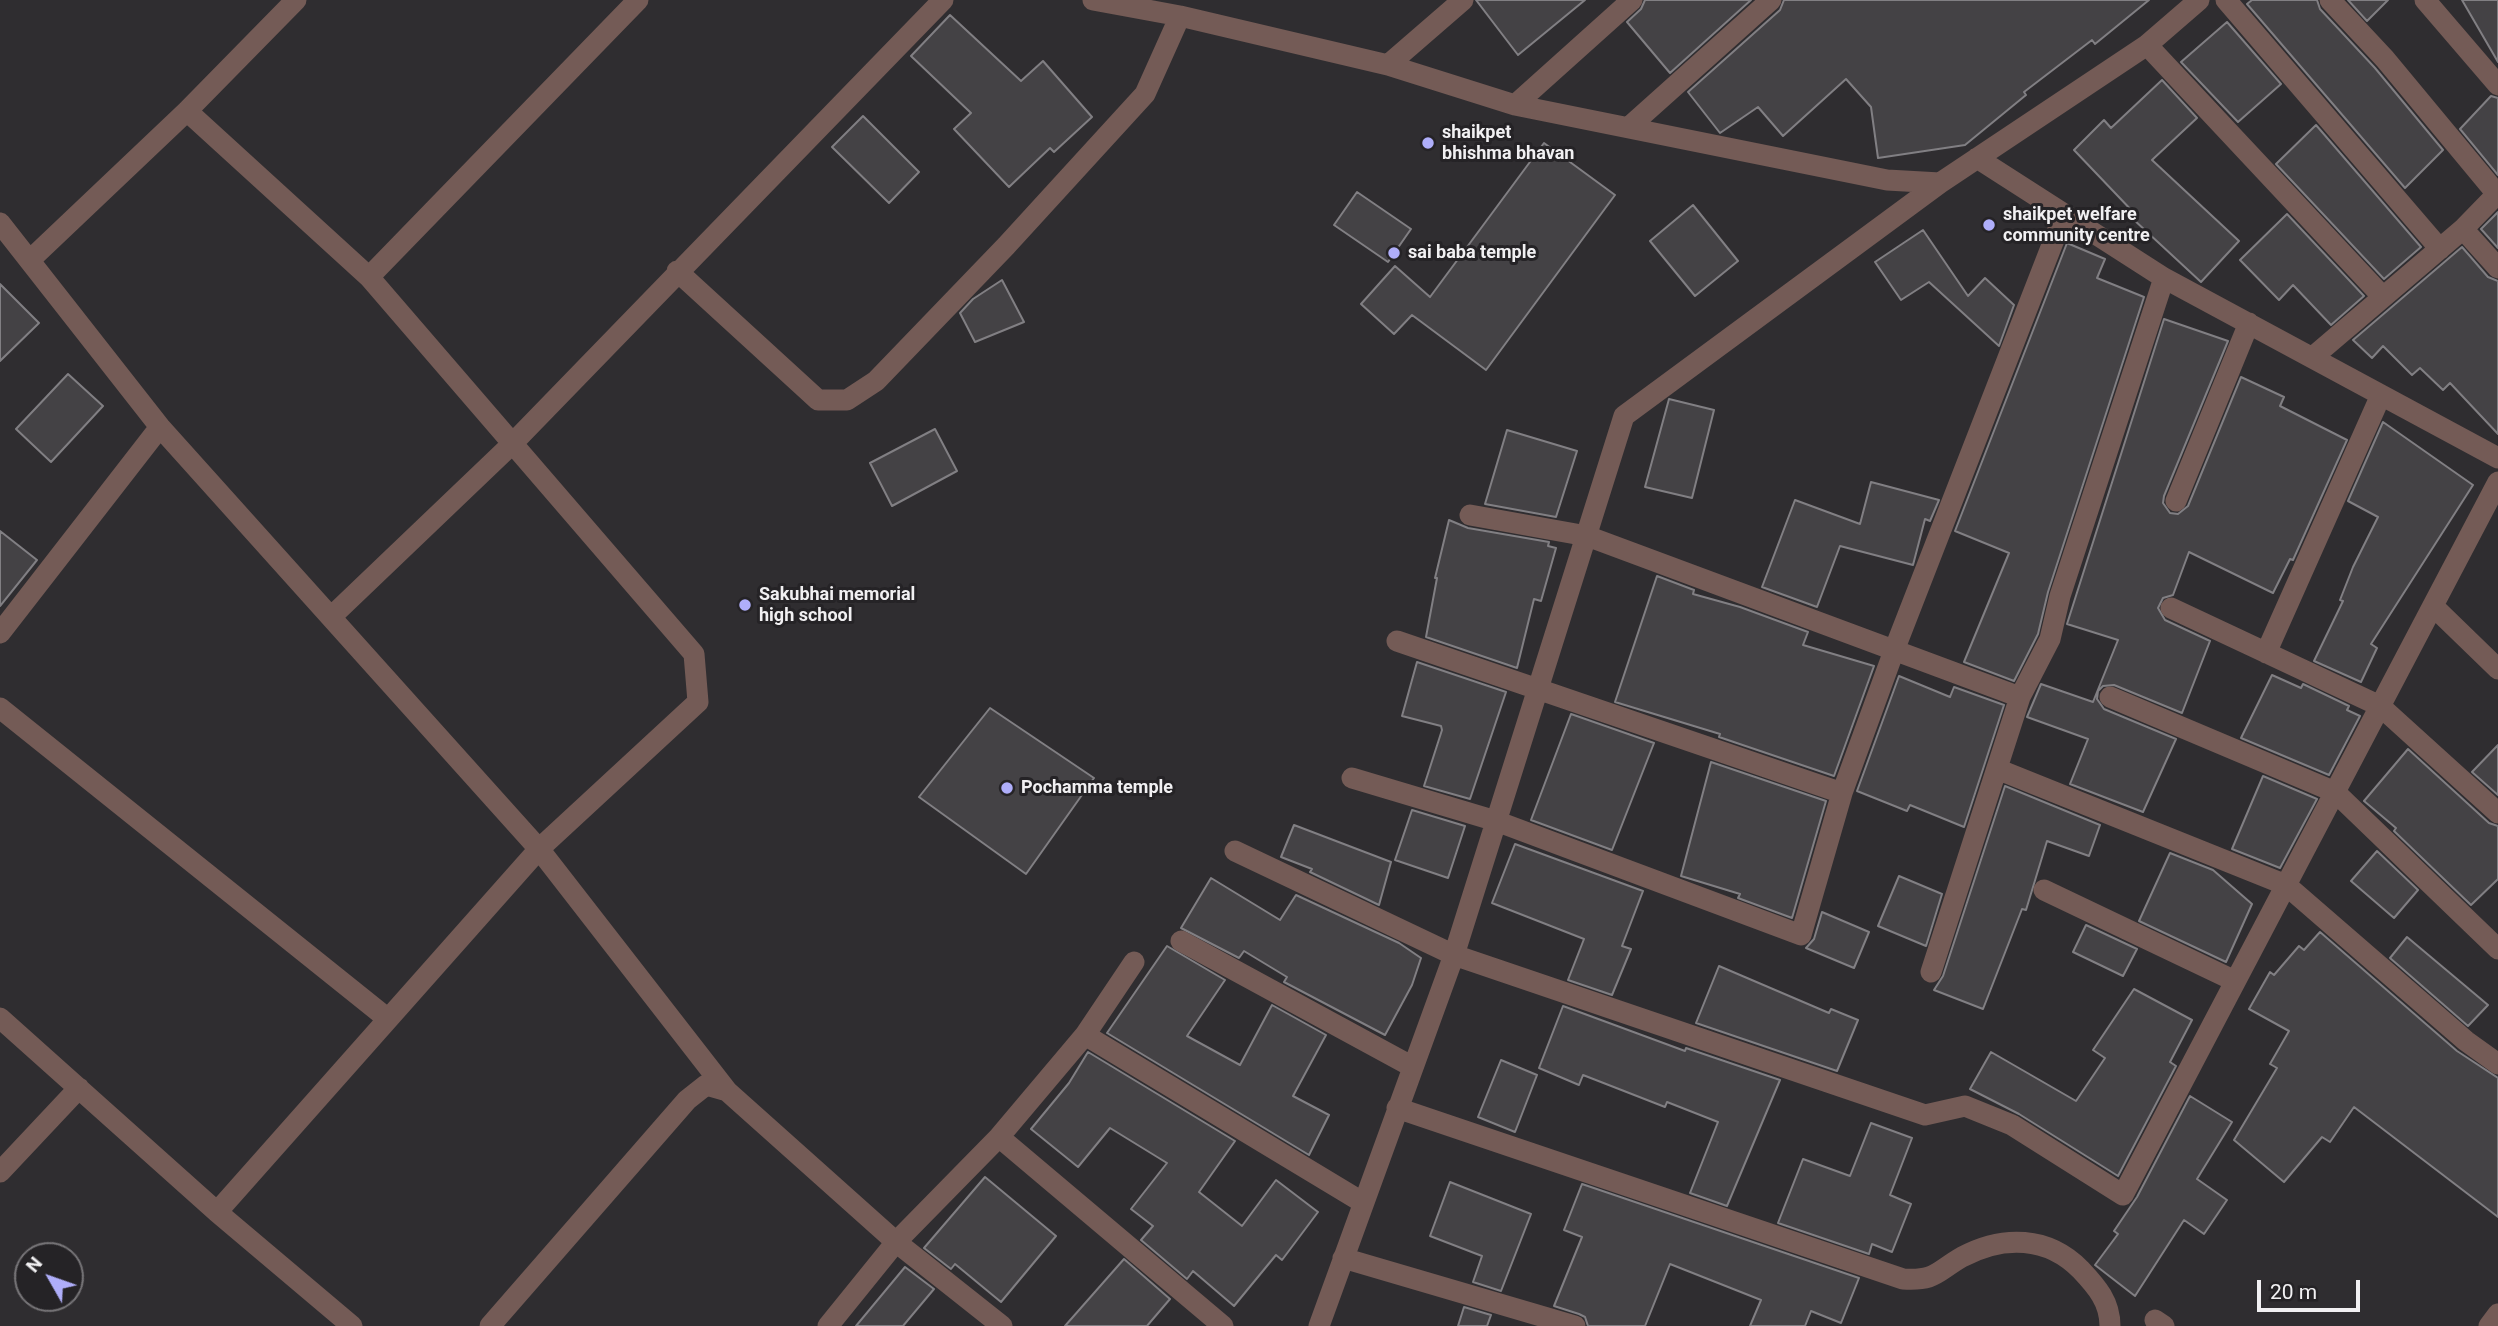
<!DOCTYPE html>
<style>
body{margin:0}
#map{position:relative;width:2498px;height:1326px;overflow:hidden;background:#2f2d30;font-family:Roboto,sans-serif}
canvas{display:block}
.north{position:absolute;left:14px;top:1242px;width:70px;height:70px;box-sizing:border-box;background:#252326;border:2px solid #777578;border-radius:50%;rotate:310deg;font-size:19px;font-weight:700;line-height:28px;text-align:center;color:#f1f0f2}
.north::after{content:'';display:block;margin:auto;width:24px;height:32px;background:#afaefa;clip-path:polygon(50% 0,100% 100%,50% 72%,0 100%)}
.scale{position:absolute;left:2257px;top:1280px;width:103px;height:32px;box-sizing:border-box;border:4px solid #f1f0f2;border-top:0;padding-left:9px;font-size:21px;line-height:24px;white-space:nowrap;color:#f1f0f2;-webkit-text-stroke:5px #252326;paint-order:stroke}
</style>
<div id="map">
<canvas width="2498" height="1326"></canvas>
<div class="north">N</div>
<div class="scale">20 m</div>
</div>
<script>
const c = document.querySelector('canvas').getContext('2d');
c.lineJoin = 'round';
function fill(path, color) {
  c.fillStyle = color;
  c.fill(path, 'evenodd');
}
function trace(path, color, width, dash) {
  c.strokeStyle = color;
  c.lineWidth = width;
  c.lineCap = dash ? 'butt' : 'round';
  c.setLineDash(dash || []);
  c.stroke(path);
}
function write(font, color, halo, rows, align = 'center') {
  c.font = font + ' Roboto,sans-serif';
  c.lineWidth = 6;
  c.setLineDash([]);
  c.textBaseline = 'middle';
  c.strokeStyle = halo;
  c.fillStyle = color;
  for (const [text, x, y, turn = 0] of rows) {
    c.save();
    c.translate(x, y);
    c.rotate((+turn || 0) * Math.PI / 180);
    c.textAlign = isNaN(turn) ? turn : align;
    if (halo) c.strokeText(text, 0, 0);
    c.fillText(text, 0, 0);
    c.restore();
  }
}
const building = new Path2D(`
 M1476,0H1585L1518,55Z
 M1645,0H1751L1670,73L1627,22L1641,9Z
 M1784,0H2149L2095,44L2092,40L2024,92L2026,95L1965,145L1878,158L1871,107L1846,79L1783,136L1758,107L1720,133L1688,92L1780,10Z
 M2252,0H2317L2320,9L2375,68L2443,150L2405,188L2247,4Z
 M2348,0H2388L2367,21Z
 M2462,0H2498V62Z
 M950,15L1021,81L1043,61L1092,117L1054,152L1050,148L1009,187L954,129L971,113L911,56Z
 M2227,22L2281,84L2238,122L2181,62Z
 M2162,80L2197,118L2152,160L2239,241L2201,282L2133,219L2136,215L2074,150L2104,120L2111,128Z
 M2491,96L2498,98V175L2460,129Z
 M863,116L919,172L889,203L832,147Z
 M2316,125L2421,247L2384,279L2276,164Z
 M1544,143L1615,195L1486,370L1412,315L1394,334L1361,304L1395,266L1430,297Z
 M1357,192L1411,229L1388,262L1334,225Z
 M1693,205L1738,261L1695,296L1650,241Z
 M2498,212V248L2481,229Z
 M2287,214L2364,296L2331,325L2293,285L2279,300L2240,260Z
 M1923,230L1968,296L1985,278L2014,305L1999,346L1929,282L1901,300L1875,262Z
 M2067,243L2105,259L2097,278L2144,297L2048,592L2038,634L2014,681L1964,662L2009,553L1955,531Z
 M2462,247L2488,277L2498,281V434L2450,383L2443,390L2420,368L2412,375L2383,346L2372,358L2353,340Z
 M1002,280L1024,322L975,342L960,313L973,299Z
 M0,284L39,323L0,361Z
 M2164,319L2228,341L2164,496L2163,503L2170,513L2178,514L2188,506L2241,377L2284,397L2280,406L2347,440L2293,560L2290,559L2273,593L2189,552L2173,595L2163,598L2158,608L2165,620L2210,641L2182,713L2114,685L2103,686L2098,691L2097,699L2104,709L2176,739L2143,812L2070,784L2088,739L2027,717L2041,684L2093,702L2118,640L2067,624Z
 M68,374L103,406L51,462L16,429Z
 M1669,399L1714,410L1692,498L1645,487Z
 M2383,422L2473,485L2371,644L2377,648L2361,682L2314,661L2343,601L2340,600L2353,567L2378,517L2348,501Z
 M935,429L957,471L892,506L870,463Z
 M1507,430L1577,451L1556,517L1485,504Z
 M1871,482L1939,500L1930,521L1925,519L1913,565L1840,546L1817,607L1762,587L1795,500L1860,524Z
 M1449,520L1468,528L1549,542L1548,546L1556,548L1541,601L1534,599L1517,668L1426,637L1437,578H1435Z
 M0,531L37,560L0,606Z
 M1657,576L1694,590L1693,594L1740,607L1808,632L1803,645L1874,666L1834,776L1719,737L1720,734L1615,702Z
 M1417,662L1506,692L1470,799L1424,786L1442,730L1441,726L1402,716Z
 M2272,675L2301,688L2303,684L2349,706L2347,710L2360,716L2329,775L2241,738Z
 M1899,676L1950,697L1954,687L2004,705L1964,827L1910,805L1907,811L1857,791Z
 M990,708L1094,778L1026,874L919,797Z
 M1571,714L1654,743L1612,850L1531,820Z
 M2498,745V795L2472,772Z
 M2408,749L2489,823L2498,826V879L2471,905L2394,831L2396,828L2364,801Z
 M1711,762L1826,801L1792,918L1738,898L1740,894L1681,876Z
 M2263,776L2317,799L2280,868L2232,849Z
 M2005,786L2100,825L2089,856L2047,841L2026,910L2022,909L1983,1009L1934,990L1943,976Z
 M1412,810L1465,826L1448,878L1395,860Z
 M1294,825L1391,862L1379,905L1310,872L1312,869L1281,857Z
 M1515,844L1643,891L1622,946L1631,949L1612,995L1568,980L1584,939L1492,903Z
 M2377,851L2418,890L2394,918L2351,881Z
 M2170,853L2213,870L2252,904L2226,962L2139,921Z
 M1899,876L1942,894L1926,946L1878,926Z
 M1211,878L1280,920L1296,895L1399,943L1421,958L1412,985L1385,1035L1284,982L1287,977L1244,951L1239,958L1181,928Z
 M1822,912L1869,932L1854,968L1806,948L1814,939Z
 M2086,925L2137,949L2123,976L2073,952Z
 M2320,932L2457,1051L2498,1078V1217L2354,1107L2330,1142L2322,1137L2284,1182L2234,1140L2277,1068L2270,1064L2289,1031L2249,1009L2270,972L2274,975L2299,946L2304,950Z
 M2407,937L2488,1005L2468,1026L2390,958Z
 M1167,946L1225,980L1187,1036L1240,1065L1272,1005L1326,1035L1293,1096L1329,1115L1309,1155L1107,1033Z
 M1719,966L1829,1013L1831,1009L1858,1020L1837,1071L1696,1023Z
 M2134,989L2192,1020L2170,1062L2176,1066L2118,1176L2019,1114L1970,1089L1991,1052L2076,1101L2105,1058L2093,1050Z
 M1563,1006L1685,1051L1686,1048L1780,1080L1727,1206L1690,1193L1718,1122L1667,1102L1665,1107L1583,1075L1579,1085L1539,1068Z
 M1088,1052L1235,1141L1199,1192L1242,1226L1276,1180L1318,1212L1282,1260L1276,1255L1234,1306L1193,1271L1187,1279L1141,1240L1153,1226L1131,1209L1167,1163L1110,1128L1078,1167L1031,1129L1069,1083Z
 M1501,1060L1537,1075L1515,1132L1478,1117Z
 M2190,1096L2232,1122L2197,1179L2227,1200L2204,1234L2184,1220L2135,1296L2095,1265L2118,1234L2114,1231L2137,1197Z
 M1871,1123L1912,1138L1890,1195L1911,1204L1892,1252L1872,1244L1869,1254L1778,1223L1803,1159L1850,1176Z
 M985,1177L1056,1236L1001,1302L955,1264L951,1269L924,1248Z
 M1450,1182L1531,1214L1501,1291L1473,1282L1482,1256L1430,1236Z
 M1582,1184L1859,1278L1841,1323L1811,1311L1805,1326H1750L1761,1300L1670,1264L1645,1326H1588L1585,1317L1579,1314L1554,1306L1582,1237L1564,1230Z
 M1124,1259L1170,1299L1147,1326H1065Z
 M905,1267L934,1289L903,1326H856Z
 M1464,1307L1491,1315L1487,1326H1458Z`);
fill(building, '#444245');
trace(building, '#817f83', 2);
trace(new Path2D(`
 M1093,0L1180,16L1388,65
 M1463,0L1388,65L1515,105L1887,180L1940,183L2147,45L2199,0
 M2226,0L2440,249
 M2425,0L2498,85
 M2147,45L2383,297
 M1515,105L1632,0
 M187,111L369,277L638,0
 M1629,127L1771,0
 M1977,158L2164,278L2498,458
 M0,223L160,427L539,849L727,1091
 M2463,229L2498,268
 M30,260L187,111L296,0
 M677,271L818,400H847L876,381L1006,246L1145,94L1180,16
 M2314,356L2463,229L2497,194L2385,59L2330,0
 M2176,501L2249,323
 M1470,515L1587,536L2020,697
 M2433,606L2498,669
 M2171,608L2380,706L2498,813
 M331,617L512,444L943,0
 M0,633L160,427
 M1397,641L1842,793
 M2266,653L2381,395
 M2110,697L2335,792L2498,949
 M0,708L388,1019
 M1997,769L2286,885L2466,1041L2498,1064
 M1352,778L1496,821L1801,935L1842,793L1895,648L2064,214
 M1235,851L1454,955L1925,1115L1965,1106L2012,1125L2123,1195L2498,482
 M2044,890L2235,981
 M1181,941L1411,1066
 M1931,972L2020,697L2050,639L2060,596L2164,278
 M0,1018L217,1212L352,1326
 M1085,1035L1362,1202
 M1397,1108L1903,1279C1936,1281 1936,1272 1962,1257C2003,1235 2048,1236 2081,1270C2097,1287 2110,1302 2110,1326
 M999,1137L1223,1326
 M0,1172L79,1088
 M217,1212L539,849L698,702L694,654L369,277
 M1343,1258L1575,1326
 M2155,1320L2164,1326
 M490,1326L687,1100L706,1085L727,1091L896,1242L1002,1326
 M828,1326L896,1242L999,1137L1085,1035L1134,962
 M1319,1326L1454,955L1624,416L1940,183
 M2489,1326L2498,1314`), '#745b56', 21);
for (const [x, y, r, color] of [
 [1428,143,7,"#afaefa"],
 [1989,225,7,"#afaefa"],
 [1394,253,7,"#afaefa"],
 [745,605,7,"#afaefa"],
 [1007,788,7,"#afaefa"]
]) {
  const dot = new Path2D();
  dot.arc(x, y, r, 0, 2 * Math.PI);
  c.fillStyle = color;
  c.fill(dot);
  trace(dot, '#252326', 2.5);
}
write('bold 18px', '#f1f0f2', '#252326', [
 ["shaikpet",1442,133],
 ["bhishma bhavan",1442,154],
 ["shaikpet welfare",2003,215],
 ["community centre",2003,236],
 ["sai baba temple",1408,253],
 ["Sakubhai memorial",759,595],
 ["high school",759,616],
 ["Pochamma temple",1021,788]
], 'left');
</script>
